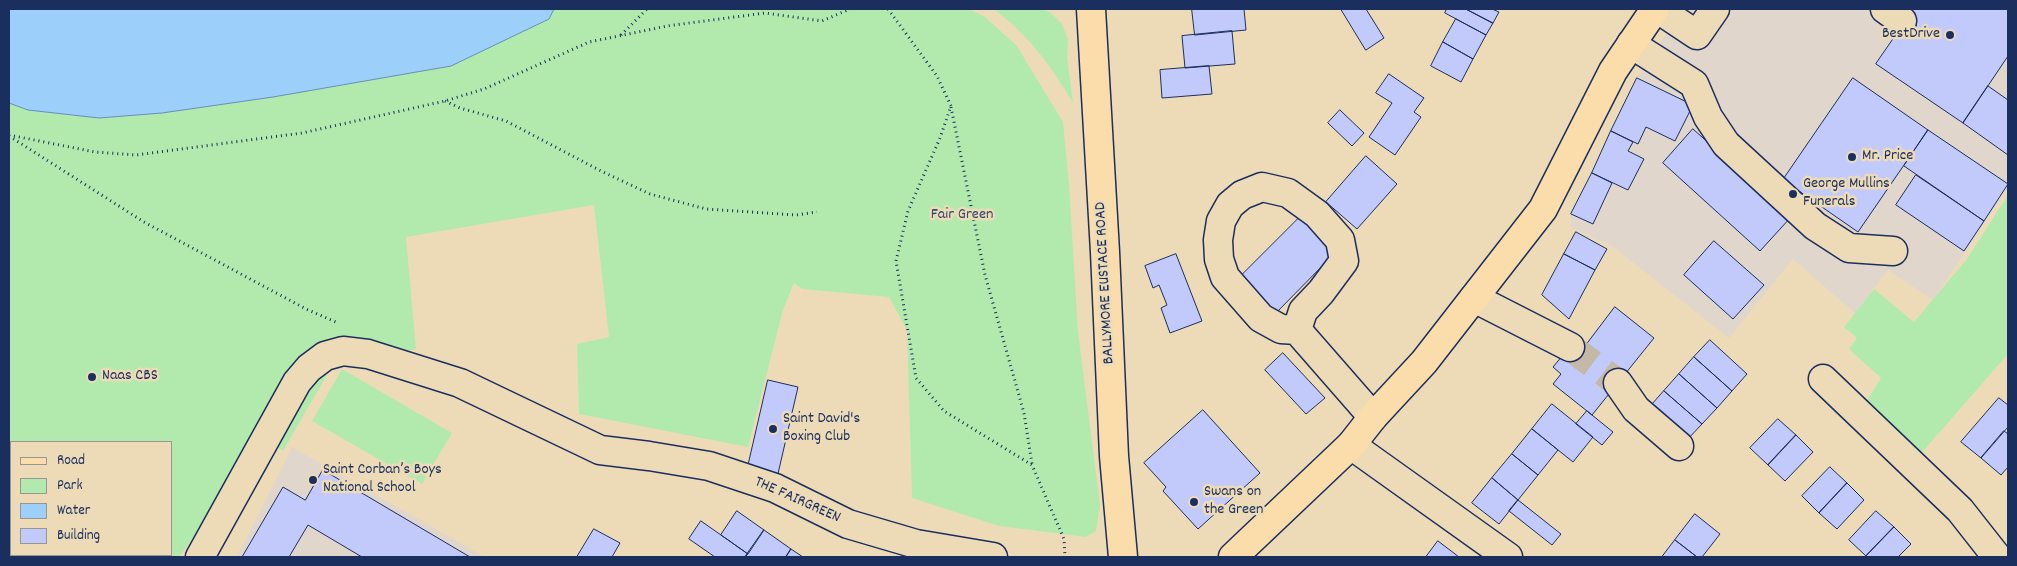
<!DOCTYPE html>
<meta charset="utf-8">
<style>
body{margin:0}
#map{position:relative;width:2017px;height:566px;overflow:hidden;background:#eddbb8;font-family:Dekko,sans-serif}
canvas{display:block}
.frame{position:absolute;inset:0;border:10px solid #1b2f5e;pointer-events:none}
.legend{position:absolute;left:10px;top:441px;width:162px;height:115px;box-sizing:border-box;background:#eddbb8;border:1px solid #999694;margin:0;padding:6px 9px;list-style:none;font-size:15px;color:#1b2f5e}
.legend li{display:flex;align-items:center;gap:10px;height:25px}
.legend b{width:25px;border:1px solid #999694}
</style>
<div id="map">
<canvas width="2017" height="566"></canvas>
<div class="frame"></div>
<ul class="legend">
<li><b style="height:6px;background:#fbddab"></b>Road</li>
<li><b style="height:14px;background:#b2eaae"></b>Park</li>
<li><b style="height:14px;background:#9ccff9"></b>Water</li>
<li><b style="height:14px;background:#c1cafb"></b>Building</li>
</ul>
</div>
<script>
const c = document.querySelector('canvas').getContext('2d');
c.lineJoin = 'round';
function fill(path, color) {
  c.fillStyle = color;
  c.fill(path, 'evenodd');
}
function trace(path, color, width, dash) {
  c.strokeStyle = color;
  c.lineWidth = width;
  c.lineCap = dash ? 'butt' : 'round';
  c.setLineDash(dash || []);
  c.stroke(path);
}
function write(font, color, halo, rows, align = 'center') {
  c.font = font + ' Dekko,sans-serif';
  c.lineWidth = 5;
  c.setLineDash([]);
  c.textBaseline = 'middle';
  c.strokeStyle = halo;
  c.fillStyle = color;
  for (const [text, x, y, turn = 0] of rows) {
    c.save();
    c.translate(x, y);
    c.rotate((+turn || 0) * Math.PI / 180);
    c.textAlign = isNaN(turn) ? turn : align;
    if (halo) c.strokeText(text, 0, 0);
    c.fillText(text, 0, 0);
    c.restore();
  }
}
fill(new Path2D(`
 M1683,9H2008V188L1933,300L1888,270L1855,313L1793,259L1729,338L1612,246L1571,228V214L1637,78Z
 M292,447L408,513L485,557H237Z`), '#e0d6cc');
fill(new Path2D(`
 M9,9H970L985,17L1017,46L1063,122L1069,184L1078,332L1100,505L1096,531L1086,537L999,526L912,498L907,330L889,297L802,289L794,283L783,310L748,447L579,414L577,344L609,337L594,205L406,237L416,349L331,368L283,451L258,434L203,525L179,557H9ZM11,442H171V555H11Z
 M993,9H1041L1050,12L1062,24L1068,39L1067,57L1073,103C1052,67 1027,33 993,9Z
 M2008,195V354L1918,457L1864,405L1881,378L1849,349L1857,338L1844,327L1874,289L1914,322L1967,259Z
 M342,369L452,433L422,484L312,421Z`), '#b2eaae');
const water = new Path2D(`
 M9,9H554L549,19L451,66L273,97L162,113L99,118L28,110L9,103Z`);
fill(water, '#9ccff9');
trace(water, '#688fbb', 1);
const building = new Path2D(`
 M1192,9H1244L1246,30L1195,35Z
 M1341,9H1366L1384,38L1366,50Z
 M1447,9H1466L1493,23L1486,35L1445,13Z
 M1466,9H1492L1499,12L1493,23Z
 M1914,9H2008V56L1963,123L1876,64Z
 M1456,19L1486,35L1473,59L1443,42Z
 M1232,31L1235,64L1185,68L1182,36Z
 M1443,42L1473,59L1461,82L1431,66Z
 M1209,66L1212,94L1162,98L1160,70Z
 M1389,74L1424,98L1414,112L1421,117L1395,155L1369,137L1392,103L1376,93Z
 M1637,78L1693,105L1675,141L1646,127L1638,144L1611,131Z
 M1853,78L1928,130L1858,232L1783,180Z
 M1988,86L2008,100V155L1963,123Z
 M1340,110L1364,133L1352,146L1328,123Z
 M1693,129L1791,217L1760,251L1663,163Z
 M1928,130L2008,184L1984,221L1904,166Z
 M1611,131L1633,142L1628,151L1644,159L1628,190L1592,173Z
 M1366,156L1397,184L1357,229L1326,202Z
 M1592,173L1612,183L1593,224L1571,214Z
 M1916,175L1984,221L1964,251L1896,205Z
 M1300,217L1336,252L1271,318L1235,282Z
 M1576,232L1607,249L1595,270L1564,254Z
 M1714,241L1764,285L1733,319L1684,275Z
 M1176,254L1202,321L1170,333L1161,308L1167,305L1159,285L1153,288L1145,266Z
 M1564,254L1595,270L1569,319L1542,295Z
 M1615,307L1654,338L1592,415L1553,384L1561,374L1553,367L1578,337L1586,344Z
 M1710,340L1747,374L1732,391L1694,357Z
 M1283,353L1325,398L1306,414L1265,370Z
 M1694,357L1732,391L1717,408L1679,374Z
 M1679,374L1717,408L1702,424L1664,391Z
 M768,380L798,387L777,478L747,471Z
 M1664,391L1702,424L1686,441L1649,408Z
 M1999,398L2008,405V427L1981,458L1961,442Z
 M1552,404L1593,437L1573,462L1532,429Z
 M1203,410L1260,473L1198,529L1163,491L1166,487L1144,463Z
 M1587,411L1613,432L1602,445L1576,424Z
 M1778,419L1796,435L1768,465L1750,448Z
 M1532,429L1558,450L1538,475L1512,454Z
 M2004,431L2008,434V467L2001,475L1981,458Z
 M1796,435L1813,452L1785,481L1768,465Z
 M1512,454L1538,475L1518,500L1492,478Z
 M1830,467L1847,483L1819,513L1802,496Z
 M323,470L470,557H362L308,525L289,557H242L283,487L305,500Z
 M1492,478L1518,500L1499,524L1472,503Z
 M1847,483L1864,500L1837,529L1819,513Z
 M1518,500L1561,534L1552,545L1509,511Z
 M737,511L764,530L748,554L721,535Z
 M1876,511L1894,527L1866,556L1849,540Z
 M1695,514L1720,534L1702,557H1697L1675,540Z
 M701,521L748,554L745,557H715L689,539Z
 M1894,527L1911,544L1898,557H1867L1866,556Z
 M594,529L620,543L612,557H577Z
 M764,530L791,549L786,557H745Z
 M1675,540L1697,557H1662Z
 M1438,541L1459,557H1426Z
 M791,549L803,557H786Z`);
fill(building, '#c1cafb');
trace(building, '#1b2f5e', 1);
trace(new Path2D(`
 M1570,347L1618,383`), '#c3b9a6', 28, [28, 14]);
const minor = new Path2D(`
 M1658,9L1697,35L1715,9
 M1885,9L1902,21
 M1631,44L1694,84L1708,117L1726,144L1815,226L1849,248L1893,251
 M1474,298L1570,347
 M1297,330L1281,329L1261,318L1225,277L1219,259L1218,240L1221,221L1230,205L1242,195L1262,187L1288,193L1317,214L1340,240L1344,261L1321,292L1303,311L1297,330L1373,417
 M1823,379L1960,510L1997,557
 M1618,383L1636,409L1679,446
 M1351,445L1508,557
 M200,557L297,382L309,368L325,356L343,351L368,354L460,383L600,450L649,456L709,466L775,488L848,524L916,544L993,557`);
const major = new Path2D(`
 M1091,9L1105,252L1114,456L1123,557
 M1233,557L1351,445L1373,417L1424,362L1543,209L1613,71L1655,9`);
trace(minor, '#1b2f5e', 31);
trace(major, '#1b2f5e', 31);
trace(new Path2D(`
 M888,9L937,76L951,106L940,138L908,211L896,261L916,378L944,411L1032,465L1064,539L1065,557
 M621,35L647,9
 M445,101L460,108L506,121L601,171L650,194L706,209L796,215L817,212
 M951,107L985,275L1024,413L1032,464
 M9,135L95,152L136,155L302,133L445,101L484,89L589,42L667,26L765,13L822,21L850,9
 M9,136L144,222L306,309L338,323`), '#1b2f5e', 3, [1, 4]);
trace(minor, '#eddbb8', 28);
trace(major, '#fbddab', 28);
for (const [x, y, r, color] of [
 [1950,35,5,"#1b2f5e"],
 [1852,157,5,"#1b2f5e"],
 [1793,194,5,"#1b2f5e"],
 [92,377,5,"#1b2f5e"],
 [773,429,5,"#1b2f5e"],
 [313,480,5,"#1b2f5e"],
 [1194,502,5,"#1b2f5e"]
]) {
  const dot = new Path2D();
  dot.arc(x, y, r, 0, 2 * Math.PI);
  c.fillStyle = color;
  c.fill(dot);
  trace(dot, '#eddbb8', 2);
}
write('16px', '#1b2f5e', '#eddbb8', [
 ["BestDrive",1940,35,"right"],
 ["Mr. Price",1862,157],
 ["George Mullins",1803,185],
 ["Funerals",1803,203],
 ["Naas CBS",102,377],
 ["Saint David's",783,420],
 ["Boxing Club",783,438],
 ["Saint Corban’s Boys",323,471],
 ["National School",323,489],
 ["Swans on",1204,493],
 ["the Green",1204,511]
], 'left');
write('16px', '#324b6a', '#eddbb8', [
 ["Fair Green",962,216]
]);
write('16px', '#1b2f5e', '#eddbb8', [
 ["BALLYMORE EUSTACE ROAD",1106,283,-93],
 ["THE FAIRGREEN",797,501,24]
]);
</script>
